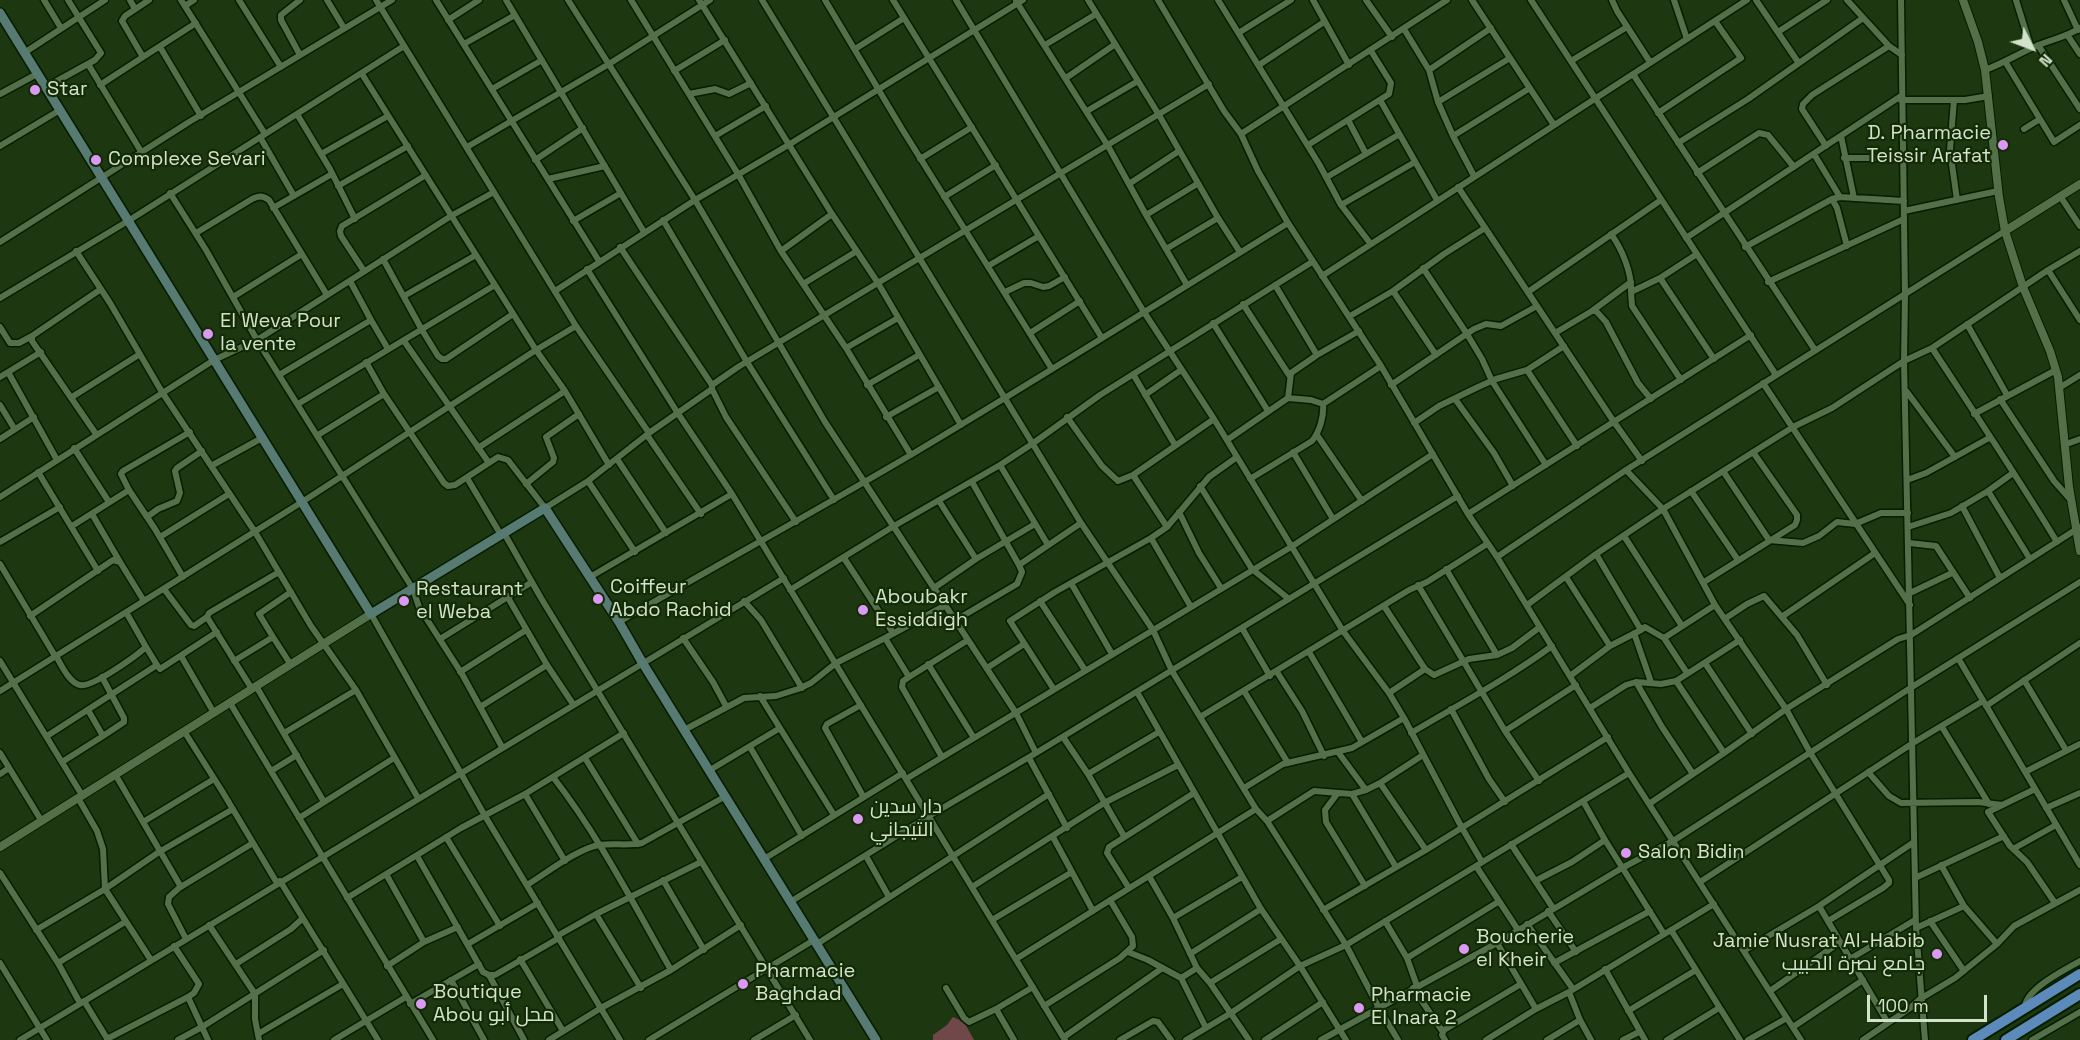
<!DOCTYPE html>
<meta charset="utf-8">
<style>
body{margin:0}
#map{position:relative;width:2080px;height:1040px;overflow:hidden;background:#1d3711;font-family:"Space Grotesk",sans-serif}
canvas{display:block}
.north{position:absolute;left:2002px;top:18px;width:60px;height:60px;-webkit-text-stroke:4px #132c06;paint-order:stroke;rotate:132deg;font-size:16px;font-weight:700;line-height:24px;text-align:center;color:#d2e2cb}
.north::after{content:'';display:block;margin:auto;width:21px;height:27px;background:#d2e2cb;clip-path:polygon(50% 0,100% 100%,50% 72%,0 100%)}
.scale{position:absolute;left:1867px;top:995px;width:120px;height:27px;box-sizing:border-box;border:3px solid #d2e2cb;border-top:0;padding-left:8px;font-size:18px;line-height:21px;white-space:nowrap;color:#d2e2cb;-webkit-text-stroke:4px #132c06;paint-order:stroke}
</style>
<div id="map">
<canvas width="2080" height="1040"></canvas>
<div class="north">N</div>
<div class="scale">100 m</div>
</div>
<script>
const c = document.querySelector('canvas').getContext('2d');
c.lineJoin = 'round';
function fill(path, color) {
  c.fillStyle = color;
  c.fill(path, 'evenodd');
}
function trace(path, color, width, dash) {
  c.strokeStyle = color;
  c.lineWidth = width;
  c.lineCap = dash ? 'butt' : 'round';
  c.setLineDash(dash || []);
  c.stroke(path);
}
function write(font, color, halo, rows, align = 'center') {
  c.font = font + ' "Space Grotesk",Cairo,sans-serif';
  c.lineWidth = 4.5;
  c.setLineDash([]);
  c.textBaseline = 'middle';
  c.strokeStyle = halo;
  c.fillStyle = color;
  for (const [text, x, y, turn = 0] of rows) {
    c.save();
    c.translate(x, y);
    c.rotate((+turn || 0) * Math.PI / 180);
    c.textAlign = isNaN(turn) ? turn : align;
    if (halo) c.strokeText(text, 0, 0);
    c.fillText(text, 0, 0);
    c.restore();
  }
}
fill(new Path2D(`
 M953,1017L964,1022L974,1040H933V1035L947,1025Z`), '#71484a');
const minor = new Path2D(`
 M44,0L61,28
 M130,0L135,9
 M149,0L125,16L122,21L143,57L196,23
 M181,0L265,134
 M239,0L281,67
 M300,0L281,15V20L300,55
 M327,0L344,28
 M376,0L576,326L649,433
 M436,0L599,261
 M506,0L644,232
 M568,0L695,200L825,422L1016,713L1036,753
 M631,0L738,174L781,251L846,348L911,455
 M699,0L832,214L878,283L961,425
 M762,0L1081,523L1153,630L1172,671L1256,809L1267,821L1346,945L1379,1008L1398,1040
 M825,0L902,129L1052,369
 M893,0L1102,338
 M956,0L1144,312L1214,419L1343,631L1389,693L1404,718L1462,828L1482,862
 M1088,0L1159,115L1218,218L1240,252
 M1158,0L1224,111L1241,134L1258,171L1288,223L1381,366L1468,514L1497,557L1629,773L1801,1040
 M1218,0L1319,164L1341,205L1370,243
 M1313,0L1349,65
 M1366,0L1392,37
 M1472,0L1554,125
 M1531,0L1776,375
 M1612,0L1617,11L1650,62
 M1674,0L1687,39
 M1756,0L1798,62
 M1847,0L1889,46L1902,55
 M1901,0L1905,295L1904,361L1916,928L1925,1040
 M2016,0L2031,48
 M2064,0L2078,30
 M1016,1L1108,146L1146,215L1187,285
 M185,6L194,0
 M448,20L479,0
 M1404,29L1429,70L1438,102L1453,136L1474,176
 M1240,32L1291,0
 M1778,32L1827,0
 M2068,36L2080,54
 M464,44L515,15
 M1045,45L1096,14
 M2038,45L2080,109
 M160,47L201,116
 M855,49L904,18
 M24,53L105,0
 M1571,61L1627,27
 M2006,63L2040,119
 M88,64L142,153
 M1259,65L1324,22
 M1429,70L1491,28
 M1985,70C2002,64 2016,55 2032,48C2048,40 2065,38 2080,28
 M674,71L725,40
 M362,74L536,350L565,391L609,465
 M1633,74L1815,350
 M1066,78L1114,45
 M100,85L143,57
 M46,87L95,60L101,53L68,0
 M492,89L542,60
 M0,94L37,74
 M689,94L715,89L729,94L751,83
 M1380,100L1437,200
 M1901,100H1965L1989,96
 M1954,100L1950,150L1957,200
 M1438,102L1510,58
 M1087,111L1138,81
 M1658,113L1741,58L1715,21
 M297,114L330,169L355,219
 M1348,120L1366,154
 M2024,129L2040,119L2054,142L2080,125
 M1241,134L1447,0
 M715,136L766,106
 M1453,136L1530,88
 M1841,136L1854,198
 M260,137L294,196
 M1678,143L1748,99L1863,18
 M1308,145L1389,94L1391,83L1371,51
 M0,146L60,110
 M1826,146L1802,109L1803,104L1812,95L1889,46
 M467,147L609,64L710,0
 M321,154L388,116
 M1814,154L1840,197
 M1844,158H1903
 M920,159L972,127
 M535,160L583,128
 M1697,173L1759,133L1768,135L1794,167
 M1327,177L1398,135
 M548,179L605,166
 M1129,184L1179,151
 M338,186L408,146
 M1458,187L1614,422L1642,461
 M170,193L206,250L257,340L413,589L419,607L462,674L502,747
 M2060,196L2080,226
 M944,197L996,165
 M1832,199L1837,208L1847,246
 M1341,205L1415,162
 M273,208L332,174
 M1904,211L1998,191
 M1146,215L1197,184
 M663,220L747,362L834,500
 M573,221L621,193
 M196,233L252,199C259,196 262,195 269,200L327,295
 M1611,234C1622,249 1632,273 1631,292
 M1686,238L1901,96
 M0,242L189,122L392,0
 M620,247L712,385
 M1745,247L1832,199L1840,197L1904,201
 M1166,249L1218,218
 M76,251L110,303L162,392L255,532L311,626L356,690L418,798
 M781,251L832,214
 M383,259L422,330L438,356L442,359H446L513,314
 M988,266L1039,236
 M1423,268L1467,334L1482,359L1492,381L1546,465
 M587,269L677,412L732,494L1065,1040
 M2048,270L2080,320
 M364,271L341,236L340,231L342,226L426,175
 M1322,276L1747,0
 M1660,278L1714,359
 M350,281L371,320
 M1768,282L1904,219
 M803,284L857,251
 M1275,285L1317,355
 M555,291L695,200L790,144L1023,0
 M1393,291L1436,355
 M1005,292L1024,283H1031L1043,287L1049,286L1065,277
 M1528,292L1661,200
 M404,296L476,255
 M233,297L302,254
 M0,298L128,221L404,46
 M1243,304L1289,375
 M1592,311L1631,282
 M1350,316L1393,291L1444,254L1485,228
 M1213,323L1268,411
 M1967,324L2007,395
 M0,327L10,343H19L32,336
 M1030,333L1080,301
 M1555,333L1592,311H1596L1606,322L1638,383L1651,399
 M404,341L489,463
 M846,348L898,318
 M1932,348C1974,412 2017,476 2057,542
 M366,362L384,394L444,483L448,486L455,485L498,457L508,460L545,508L588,481L649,433L712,389V385L738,367L1209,84
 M1527,370L1577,446
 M8,372L57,460
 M1133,374L1175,445
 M279,375L371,320L388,349
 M0,377L41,352
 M1681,380L1632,306L1631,292L1660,278L1697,254
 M1763,383L1910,605
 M867,385L919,355
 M1391,385L1474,329L1486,324L1501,326L1537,306
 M2059,388L2080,375
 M712,389L726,417L796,522
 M1907,392L1955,457
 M1145,395L1181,370
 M72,397L140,354
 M1288,398L1311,400L1323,404
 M1455,399L1494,453L1513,486
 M2000,399L2054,481L2070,499
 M298,404L495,285
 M0,405L14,428
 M1974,414L2056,370
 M886,417L939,387
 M1067,417L1102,466L1118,481L1133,475L1214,419
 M1414,423L1439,406L1478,387L1496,379L1527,370L1564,346
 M96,434L32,341V336L101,289
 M318,435L384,394
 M647,435L701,514
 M1317,435L1362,501
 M0,439L34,417
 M1227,440L1288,398L1291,373L1317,355L1359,331
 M2064,445L2080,439
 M74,448L109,502
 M478,448L565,391
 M1293,452L1333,519
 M617,459L666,533
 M1000,465L1048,545
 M211,466L262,438
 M1626,470L1663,509L1715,605L1786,709L1724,753L1676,681
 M1723,471L1769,540L1803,543L1819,536L1837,522L1855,524L1881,513H1908
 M38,472L98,571
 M2013,473L1988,491L2030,559
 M1133,475L1167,527
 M467,478L501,535
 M1250,479L1312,441C1320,431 1324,416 1323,404L1381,366
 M1907,480L1926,473L1989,438
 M588,481L635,552
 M972,482L1019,565
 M526,484L553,462L554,458L546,437L579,414
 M1200,486L1252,569L1289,599
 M129,490L155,529L183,577
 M1691,491L1738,560
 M0,497L214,360L257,340L451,216L494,192
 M939,501L976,559
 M1962,506L2000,578
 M1179,512L1199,553L1221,588
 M92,514L120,562
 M1468,514L1751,335
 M147,517L158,509L177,501L180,493L175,471L177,468L202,451
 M72,526L129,490L121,474L123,471L190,432
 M1908,527L1951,513L1988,491
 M504,533L541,598L810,1040
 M1624,536L1682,626
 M160,537L229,494
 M1151,538L1191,607
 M0,542L60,507
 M1909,543L1936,546L1970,598
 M1596,554L1641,630L1645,627L1664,638L1715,605
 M1497,557L1626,470L2005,231
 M844,558L893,633
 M0,564L55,656
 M1446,569L1497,655
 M590,577L732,494
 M1566,577L1610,646
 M1704,582L1795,525L1797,520V515L1753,452
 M1071,583L1112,654
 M1418,585L1505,731L1539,781
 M934,588L976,559L1035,524
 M164,589L191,625L194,626L207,617L252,689
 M790,590L894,526L1000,465L1032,444L1100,395L1312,262
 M1910,593L1952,573
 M507,596L547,665L573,704
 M744,601L761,620L802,688
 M1040,601L1085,670
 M1527,605L1596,554L1663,509L1793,427L1832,408L1904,361L1932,348L2048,270L2080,251
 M1384,606L1425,669
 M371,614L485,816L620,1040
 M30,616L113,560L120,562L144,601
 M1783,616L1875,553
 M207,617L209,613L279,572
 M1726,618L1747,604L1764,596L1797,635L1827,685
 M956,620L1017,584L1022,572L1019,565L1081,523
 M619,622C717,565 816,511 914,453C1040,378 1163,300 1288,223
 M1242,628L1270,676
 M1634,633L1651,682
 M273,637L291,665
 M683,638L713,682L726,706
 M1664,638L1687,673
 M440,639L532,582
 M146,647L157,665
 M1309,652L1362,742
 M56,656C61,664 69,683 80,685C92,688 136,656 146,647L126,612
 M181,656L214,713
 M1958,658L2080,865
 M0,661L82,795
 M234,661L273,637L259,614L291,592
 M1705,663L1752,734
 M928,664L974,738
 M987,668L1024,644
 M460,672L526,630
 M1277,672L1302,711L1324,756
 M1570,676L1610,646L1641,630
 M909,677L885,638L946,605
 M2024,680L2066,750
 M1636,682L1662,727L1693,774
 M256,686L324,802
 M1053,688L1010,621L1055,592L1151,538L1167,527L1209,477L1237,457
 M0,691L302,502L536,350L576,326
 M1244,691L1288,763
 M1137,692L1261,909L1300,966L1346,1040
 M1389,693L1425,669L1434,675L1469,659L1497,655L1512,648L1540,627
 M760,696L834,815
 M230,703L433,1040
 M861,705L827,724L825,728L863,796
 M1986,706L2080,643
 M480,707L547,665
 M1590,708L1626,685L1636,682L1661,684L1676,681L1740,640
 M1451,709L1489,779L1505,802
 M88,710L103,736L124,722V718L102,677
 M1200,717L1409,590L1427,582L1487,544
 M1942,727L1989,804
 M684,730L744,698L776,696L798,689L811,683L836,663L885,638
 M184,731L222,791L277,883
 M1505,731L1576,685
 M284,733L356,690
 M1411,733C1458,705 1507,679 1552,646
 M47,736L157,665L160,669L217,632
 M1063,737L1088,774L1124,836
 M750,747L802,836
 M1338,752L1366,790
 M0,753L41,820
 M942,757L902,687L903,681L909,677L968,640
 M585,758L638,844
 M1029,758L1067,828
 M62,762L103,736
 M710,770L780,728
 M271,771L297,755
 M1868,772L1889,796L1901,803L1978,802L2002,805
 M2025,772L2080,744
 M0,774L9,768
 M115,774L181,887
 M1088,774L1159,732
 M553,777C599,836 634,905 671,970
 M906,779L1291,547L1433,454
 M1380,783L1426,850
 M1244,788L1283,764L1352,748L1404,718
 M2035,789L1988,812L2010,846L2027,862L2055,903
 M525,794L565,861
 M1337,794L1325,810L1326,822L1365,886
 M1352,794L1396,867
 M78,798L97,831L103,849L105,889L151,960
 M1583,801L1605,840L1664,934
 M1649,804L1724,753
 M2046,808L2080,793
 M299,818L394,758
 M1267,821L1314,791L1352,794L1366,790L1380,783L1423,755
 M143,822L214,779
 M446,837L500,926
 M1053,837L1093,911
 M1511,844L1553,908
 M2013,849L2056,825
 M417,856L483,972L489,975H495L559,938
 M866,856L889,897
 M764,859L903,773
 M1941,865L1964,906
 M1476,866L1518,930
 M0,873L58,963L80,1003
 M386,874L424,942
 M1149,876L1173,918L1197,968L1210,983L1249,1040
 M1915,878L2004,836
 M663,880L704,950
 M280,881L378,1040
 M1535,881L1572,862L1605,840
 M1700,882L1913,743L1983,701
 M527,885C545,874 580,847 600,845C614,843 628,846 642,843L726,796
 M972,887L1104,803L1178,765
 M1129,888L1107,853L1109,847L1194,793
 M347,898L461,828L525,794L624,733
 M790,902L929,816L1036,753L1458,496
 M1819,906L1888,1023
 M1323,910L1426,850L1608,737
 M1548,911L1576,952
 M596,914L641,988
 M1173,918L1242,877
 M992,920L1072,872
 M1385,921L1407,958L1417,986
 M1828,921L1883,888L1889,883V880L1811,754L1786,709L1898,639L1911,635L2080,527
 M1930,921L1964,971
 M1527,924L1573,989
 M209,925L255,994V1019L259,1040
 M1916,928L1964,906L1997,944
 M36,930L105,889L159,852L233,809
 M1671,930L1740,1040
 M557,936L596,914L701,862
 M186,939L168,904L169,897L179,888L253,843
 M1497,943L1536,1009
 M468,944L538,903
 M817,944L1049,794
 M1745,950L1819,906L1914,842
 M1128,952L1148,960L1181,978L1206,1028
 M1190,954L1261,909
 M1407,958L1498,902
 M520,959L563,1031
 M1016,959L1256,809
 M1850,959L1915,920
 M0,963L47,1040
 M58,963L125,922
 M1554,963L1650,911
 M236,964L291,929L302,919
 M387,966L424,942L458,927
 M1605,969L1645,1040
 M489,975L524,1040
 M1181,978L1197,968
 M451,980L484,1040
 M1210,983L1281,939
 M946,988L964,1018L969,1022L996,1009L1033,987
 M1413,988L1443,1032
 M1770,991L1840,942
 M1569,992L1580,1020L1591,1040
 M188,997L208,1040
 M84,1001L108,1040
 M410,1004L479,964
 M1044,1006L1120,958L1133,946L1132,937L1110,900
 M996,1009L1014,1040
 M2025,1009C2023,990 2065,970 2080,961
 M1628,1011L1696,970
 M1793,1027L1863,980
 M258,1034L343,984
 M1064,1037L1161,969
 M107,1039L188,997L194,993L199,984L174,946
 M20,1040L784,578
 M178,1040L202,1027L324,950
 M334,1040L406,997
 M549,1040L601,1008L671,970L741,925
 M649,1040L814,940
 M754,1040L796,1015
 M1120,1040L1153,1021L1158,1022L1171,1040
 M1186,1040L1231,1013L1300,966L1346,945L1629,773
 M1265,1040L1323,1002
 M1321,1040L1497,943L1622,868L1673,841L1912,687L2080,582
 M1445,1040L1442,1035L1444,1030L1521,984
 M1486,1040L1536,1009L1569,992L1714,904
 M1547,1040L1580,1020
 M1623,1040L1639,1032
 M1667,1040L1719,1008
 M1748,1040L1787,1018
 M1863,1040L1910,1008L1920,999L1955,978L1997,944L2014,926L2080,890
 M2032,1040L2080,1012`);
const tertiary = new Path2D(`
 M1963,0L1978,42L1985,70L1999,197L2005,231L2023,287L2050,351L2058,377L2069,487L2080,551
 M2005,231L2080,184
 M0,847L371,614`);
const secondary = new Path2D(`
 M0,13L371,614L545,508L619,622L642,662L876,1040`);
const trunk = new Path2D(`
 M1973,1040L2080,974
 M2006,1040L2080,994`);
trace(minor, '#051d00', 9);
trace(tertiary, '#051d00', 10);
trace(secondary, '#051d00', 12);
trace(trunk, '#051d00', 14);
trace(minor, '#547049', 6);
trace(tertiary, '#547049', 8);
trace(secondary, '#577a73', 9);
trace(trunk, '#5c8aba', 10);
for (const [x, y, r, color] of [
 [35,90,6,"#dc99f4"],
 [2003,145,6,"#dc99f4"],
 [96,160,6,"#dc99f4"],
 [208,334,6,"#dc99f4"],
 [598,599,6,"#dc99f4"],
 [404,601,6,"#dc99f4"],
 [863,610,6,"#dc99f4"],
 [858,819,6,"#dc99f4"],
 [1626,853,6,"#dc99f4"],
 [1464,949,6,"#dc99f4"],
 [1937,954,6,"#dc99f4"],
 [743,984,6,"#dc99f4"],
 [421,1004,6,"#dc99f4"],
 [1359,1008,6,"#dc99f4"]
]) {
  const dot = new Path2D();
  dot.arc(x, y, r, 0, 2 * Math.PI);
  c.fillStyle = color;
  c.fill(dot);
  trace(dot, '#132c06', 2);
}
write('20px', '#d2e2cb', '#132c06', [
 ["Star",47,90],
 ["D. Pharmacie",1991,134,"right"],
 ["Teissir Arafat",1991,157,"right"],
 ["Complexe Sevari",108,160],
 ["El Weva Pour",220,322],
 ["la vente",220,345],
 ["Coiffeur",610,588],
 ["Abdo Rachid",610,611],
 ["Restaurant",416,590],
 ["el Weba",416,613],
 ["Aboubakr",875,598],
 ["Essiddigh",875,621],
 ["دار سدين",870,808],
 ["التيجاني",870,831],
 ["Salon Bidin",1638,853],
 ["Boucherie",1476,938],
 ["el Kheir",1476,961],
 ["Jamie Nusrat Al-Habib",1925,942,"right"],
 ["جامع نصرة الحبيب",1925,965,"right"],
 ["Pharmacie",755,972],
 ["Baghdad",755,995],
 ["Boutique",433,993],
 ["Abou محل أبو",433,1016],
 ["Pharmacie",1371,996],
 ["El Inara 2",1371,1019]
], 'left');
</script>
